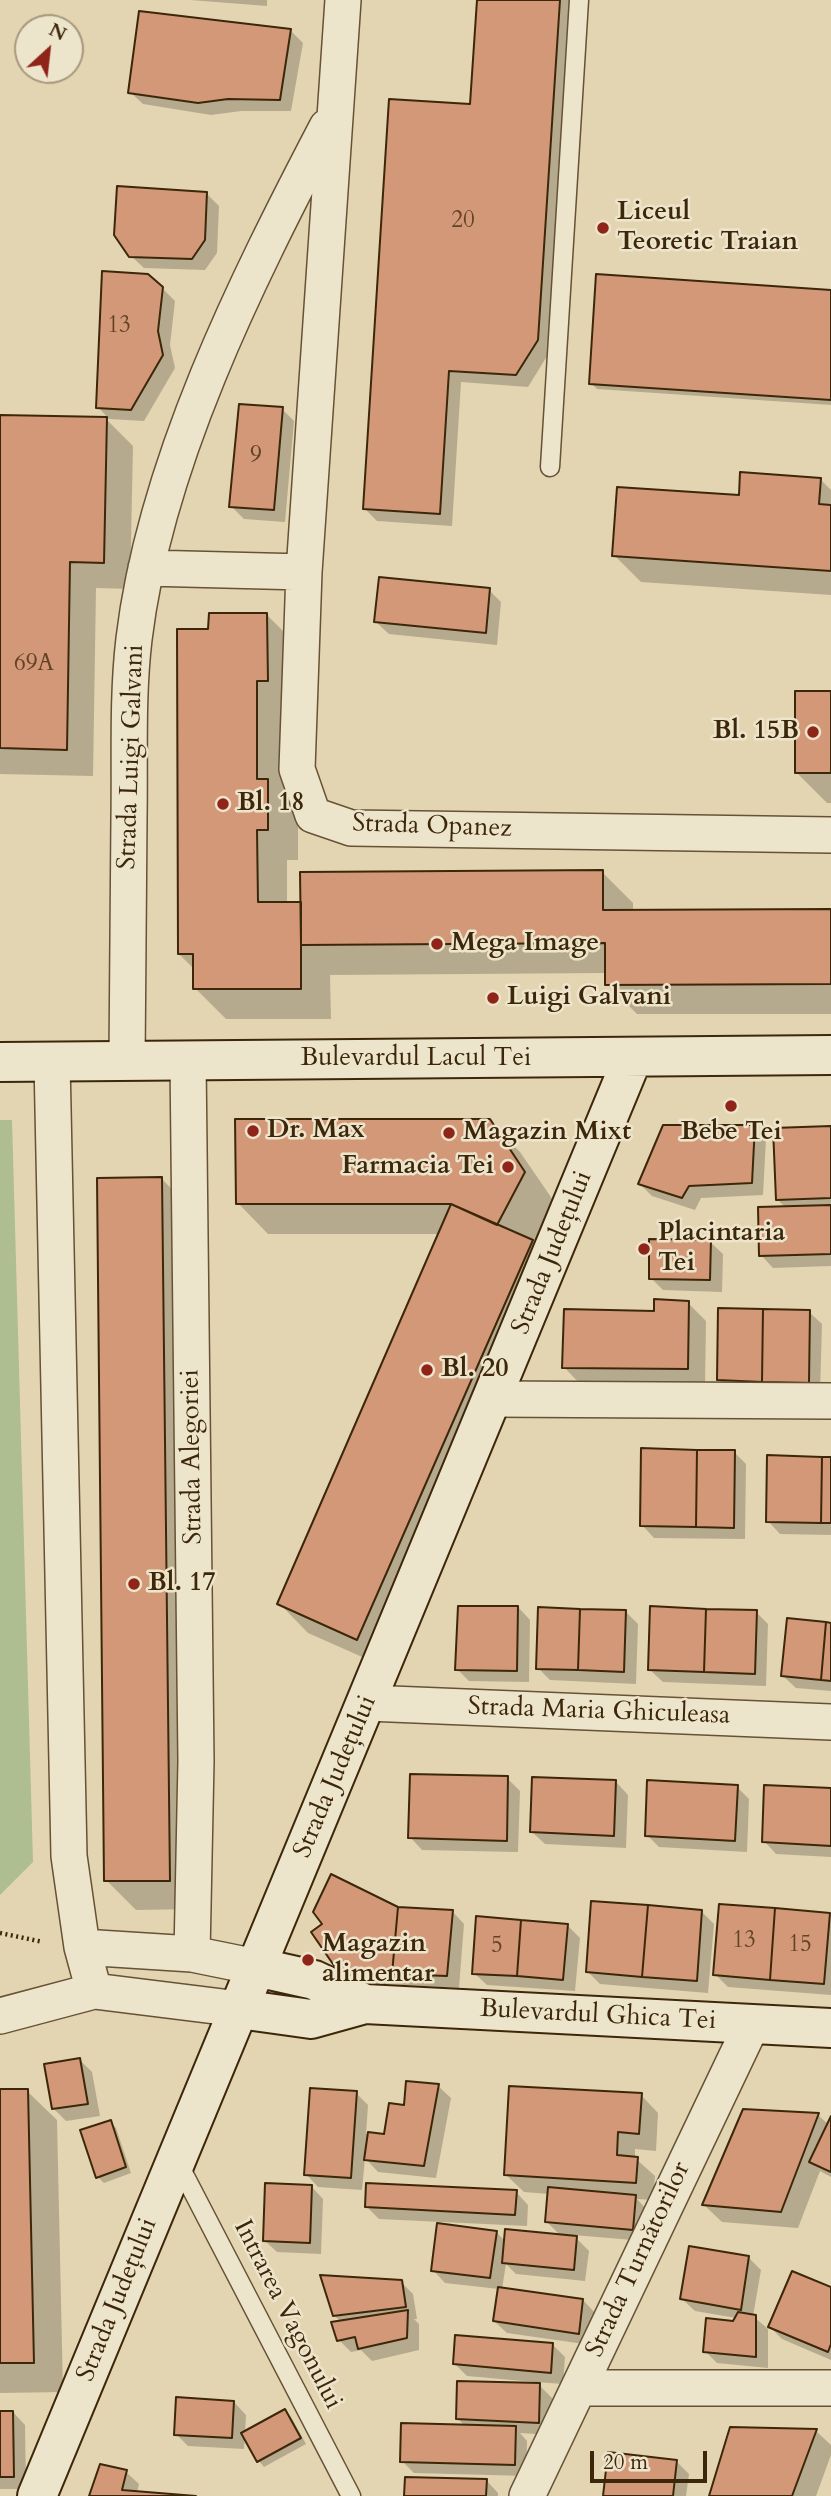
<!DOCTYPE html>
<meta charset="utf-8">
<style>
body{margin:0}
#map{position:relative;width:831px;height:2496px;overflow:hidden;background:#e3d5b1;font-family:Cardo,serif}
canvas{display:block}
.north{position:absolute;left:14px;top:14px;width:70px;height:70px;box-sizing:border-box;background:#ede4cc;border:2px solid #a7987e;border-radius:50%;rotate:27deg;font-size:19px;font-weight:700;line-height:28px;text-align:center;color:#3d270a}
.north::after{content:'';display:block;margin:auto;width:24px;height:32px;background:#8f2418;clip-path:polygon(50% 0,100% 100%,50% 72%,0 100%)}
.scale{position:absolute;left:590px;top:2451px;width:117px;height:32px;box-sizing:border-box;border:4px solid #3d270a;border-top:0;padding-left:9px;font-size:21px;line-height:24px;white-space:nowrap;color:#3d270a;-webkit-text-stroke:5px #ede4cc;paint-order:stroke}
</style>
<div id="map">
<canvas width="831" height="2496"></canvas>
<div class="north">N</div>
<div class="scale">20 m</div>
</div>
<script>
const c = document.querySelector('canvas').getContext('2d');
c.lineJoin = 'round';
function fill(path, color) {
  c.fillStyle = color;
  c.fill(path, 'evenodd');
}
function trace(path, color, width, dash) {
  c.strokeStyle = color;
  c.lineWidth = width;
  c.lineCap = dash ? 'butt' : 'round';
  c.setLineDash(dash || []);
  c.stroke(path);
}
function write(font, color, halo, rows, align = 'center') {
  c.font = font + ' Cardo,serif';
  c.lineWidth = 5;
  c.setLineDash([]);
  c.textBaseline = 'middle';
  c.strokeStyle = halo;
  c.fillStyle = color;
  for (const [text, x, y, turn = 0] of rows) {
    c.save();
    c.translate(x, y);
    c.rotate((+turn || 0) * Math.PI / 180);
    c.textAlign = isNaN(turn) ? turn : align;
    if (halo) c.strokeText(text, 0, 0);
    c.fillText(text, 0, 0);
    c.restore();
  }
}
fill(new Path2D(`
 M0,1120H12L33,1862L0,1895Z`), '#aebe90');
fill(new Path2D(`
 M190,0H267V6Z
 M478,0H573L549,353L528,387L461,382L452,526L377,521L364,508L471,106Z
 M290,30L303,43L291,111H241L211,115L143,104L130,92Z
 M207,194L219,206L217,253L205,270L144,268L131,256Z
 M162,288L175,301L170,345L175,368L144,421L109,419L98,407Z
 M831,292V405L597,389L591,383Z
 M282,409L294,421L285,522L244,519L231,506Z
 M0,417L106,419L133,446L130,589L96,588L93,776L0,774Z
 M820,479L831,490V595L641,582L614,555L741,497Z
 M489,590L501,602L497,645L389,634L376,622Z
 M267,615L297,645L286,711L287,800L298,811V860H287V904L602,872L633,903V912L831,911V1014H637L607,984V973L330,975L331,1019H226L195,988V970L179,954L210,631Z
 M831,693V803H827L797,773Z
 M489,1121L520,1152L555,1203L534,1243L562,1271L387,1668L308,1633L279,1603L440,1234H268L238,1203Z
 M754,1127L766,1139L763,1195L701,1198L695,1210L652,1196L640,1184Z
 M831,1128V1266L773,1268L761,1255L786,1208L777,1199Z
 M162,1179L191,1209L198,1909L136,1910L106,1880Z
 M710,1242L723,1254L722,1292L663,1290L651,1278Z
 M688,1303L706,1321L705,1386L581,1385L564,1367Z
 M809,1312L822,1324L820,1394L731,1392L719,1380Z
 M734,1452L746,1464L745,1539L654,1538L642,1525Z
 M831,1459V1535L780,1534L768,1521Z
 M518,1607L530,1620L529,1682L469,1681L457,1669Z
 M626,1612L638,1624L636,1684L550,1680L538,1668Z
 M756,1612L768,1624L766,1686L663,1682L650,1670Z
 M831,1624V1691L796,1688L783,1676Z
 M507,1778L520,1791L518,1852L422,1850L410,1837Z
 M616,1782L628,1795L626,1848L545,1844L532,1832Z
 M737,1787L749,1799L747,1852L659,1847L647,1835Z
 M831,1790V1857L776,1854L764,1841Z
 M398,1908L452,1911L464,1924L459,1988L351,1982L338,1969Z
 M701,1911L714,1924L708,1993L600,1984L587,1971Z
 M829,1914L831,1916V1995L728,1987L715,1974Z
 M568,1926L580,1938L575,1991L487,1985L474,1973Z
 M80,2060L92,2072L100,2116L66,2121L54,2109Z
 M438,2086L451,2098L436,2178L378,2172L365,2158L362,2190L318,2187L306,2174L356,2093L368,2105L366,2134L385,2136L405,2107Z
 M0,2091H27L57,2120L63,2392L0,2393Z
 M641,2095L658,2113L656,2151L635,2149V2158L655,2176L653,2200L637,2199L647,2210L645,2241L573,2235L589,2251L585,2281L516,2274L506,2264L502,2289L583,2300L595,2313L591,2345L507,2333L494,2321L499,2289L445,2283L433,2270L496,2232L506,2242L562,2237L547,2222L549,2194L524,2192L506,2175Z
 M818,2115L829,2125L831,2120V2177L820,2171L798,2228L722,2222L704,2205Z
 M110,2122L116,2128L131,2173L104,2183L98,2177Z
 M311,2186L323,2199L321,2254L277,2252L264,2240Z
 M516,2192L528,2205L527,2226L379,2219L366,2206Z
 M748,2257L761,2270L753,2316L768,2329V2368L717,2363L705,2351L736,2318L695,2311L682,2299Z
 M401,2282L413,2294L417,2319H414L419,2324V2350L372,2361L361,2350L351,2352L339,2340L341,2322L334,2315Z
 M831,2289V2360L782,2339L770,2327Z
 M553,2345L565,2357L563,2384L536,2382L552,2398L551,2435L520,2433L527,2441L526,2476L414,2473L402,2461L466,2427L458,2419L535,2385V2382L467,2376L455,2364Z
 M234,2402L246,2415L245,2433L285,2411L291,2417L306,2444L264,2467L259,2461L245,2436L244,2449L188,2446L176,2434Z
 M13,2412L25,2425L26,2489H0V2413Z
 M816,2431L831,2445V2455L816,2496H711Z
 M676,2461L689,2474L686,2496H605Z
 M126,2472L139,2484L137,2493L176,2496H91Z
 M486,2480L498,2493V2496H406Z`), '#0003');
const building = new Path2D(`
 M477,0H560L538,340L516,375L449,371L440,514L363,509L389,99L470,104Z
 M139,11L291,29L280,100L228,99L198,103L128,93Z
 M117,186L207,192L205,240L192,259L129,257L114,235Z
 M102,271L148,274L163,287L158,331L163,355L131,410L96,408Z
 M596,274L831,290V400L589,384Z
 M239,404L283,407L274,510L229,507Z
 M0,415L107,417L104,563L70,562L67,750L0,748Z
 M740,472L821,478L819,504L831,505V571L612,556L617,487L739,495Z
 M379,577L490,588L486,633L374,622Z
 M209,613H267L268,681H257V779H268V830H257L258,902H301V989H193V954H178L177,629H208Z
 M795,691H831V773H795Z
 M603,870V910L831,909V984L605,985V943L301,945L300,872Z
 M235,1119H490L525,1172L497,1225L451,1204H236Z
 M663,1125H755L752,1183L689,1186L682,1198L638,1184Z
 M831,1126V1198L776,1200L773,1128Z
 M162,1177L170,1881H104L97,1178Z
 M451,1204L533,1240L357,1640L277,1604Z
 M831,1205V1254L759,1256L758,1207Z
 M649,1239L711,1240L710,1280L649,1279Z
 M654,1299L689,1301L688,1369L562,1368L564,1309L654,1311Z
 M718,1308L763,1309L762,1382L717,1380Z
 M763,1309L810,1310L809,1383L762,1382Z
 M641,1448L697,1450L696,1527L640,1526Z
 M697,1450H735L734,1528L696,1527Z
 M767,1455L822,1457L821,1523L766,1522Z
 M822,1457H831V1523H821Z
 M458,1606H518L517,1671L455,1670Z
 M650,1606L706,1609L704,1672L648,1670Z
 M538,1607L580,1609L578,1670L536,1669Z
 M580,1609L626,1610L624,1672L578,1670Z
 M706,1609L757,1610L755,1674L704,1672Z
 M787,1618L826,1622L821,1680L781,1676Z
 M826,1622L831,1623V1681L821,1680Z
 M410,1774L508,1776L507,1841L408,1838Z
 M532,1777L616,1780L614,1836L530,1832Z
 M647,1780L738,1785L735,1841L645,1836Z
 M764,1785L831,1788V1846L762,1842Z
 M331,1874L398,1907L392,1974L337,1970L311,1932L322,1924L313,1912Z
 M591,1901L648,1905L642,1977L586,1972Z
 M719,1904L775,1908L770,1980L713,1975Z
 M648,1905L702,1910L697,1981L642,1977Z
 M398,1907L453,1910L447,1976L392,1974Z
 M775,1908L830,1913L824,1984L770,1980Z
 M476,1916L521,1920L517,1976L472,1974Z
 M521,1920L568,1924L563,1980L517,1976Z
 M80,2058L88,2104L52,2109L44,2064Z
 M406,2081L439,2084L424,2166L364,2160L368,2132L384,2134L389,2103L404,2105Z
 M509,2086L642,2093L639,2134L618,2132L617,2155L638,2157L636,2183L504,2175Z
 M310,2088L357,2091L351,2178L304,2175Z
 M0,2089H28L34,2363H0Z
 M743,2109L819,2113L781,2212L702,2205Z
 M831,2116V2172L809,2162Z
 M111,2120L126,2167L96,2178L80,2130Z
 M265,2183L312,2185L310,2243L263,2241Z
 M366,2183L517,2190L515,2215L365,2207Z
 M548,2187L636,2195L633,2230L545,2222Z
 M437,2223L497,2231L490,2278L431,2271Z
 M505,2229L577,2236L574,2270L502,2263Z
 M689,2246L749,2256L741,2310L680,2299Z
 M792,2271L831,2287V2344L828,2352L768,2327Z
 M320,2275L402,2280L406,2307L333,2316Z
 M498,2287L583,2299L579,2334L493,2321Z
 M408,2310L407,2338L358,2349L355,2337L337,2341L331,2322Z
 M738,2312L756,2315V2357L703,2352L706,2318L733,2321Z
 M455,2335L553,2343L551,2373L453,2364Z
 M457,2381L540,2383L539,2423L456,2419Z
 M176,2397L234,2401L232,2438L174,2435Z
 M285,2409L301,2438L257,2462L241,2433Z
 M0,2411H13L14,2477H0Z
 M401,2423L516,2426L515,2465L400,2462Z
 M730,2427L817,2429L792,2496H709Z
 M608,2452L677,2460L673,2496H603Z
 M100,2464L127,2470L122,2490L196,2496H89Z
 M405,2477L487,2479L486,2496H404Z`);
fill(building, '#d29877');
trace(building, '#3d270a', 2);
const lane = new Path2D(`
 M550,467L579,0
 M177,2161L351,2496`);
const street = new Path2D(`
 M343,0L304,572L297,769L313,815L351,828L831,835
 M146,568L304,572
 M127,1061C128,980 129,899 129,818C130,758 127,698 134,639C155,464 246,282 327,127
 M188,1061L196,1761L192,1954L256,1967
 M52,1062L69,1856L82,1947L94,1991
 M493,1399L831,1401
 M367,1703L831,1722
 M82,1947L192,1954
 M0,2016L94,1991L239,2009
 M579,2388H831
 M527,2496L752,2024`);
const secondary = new Path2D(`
 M0,1062L831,1055
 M256,1967L314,1980L365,2004
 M239,2009L311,2019L365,2004L831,2028
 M37,2496L633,1057`);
trace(lane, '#665234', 21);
trace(street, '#665234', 38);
trace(secondary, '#3d270a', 42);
trace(new Path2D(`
 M0,1933L43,1942`), '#3d270a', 4.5, [2, 3.5]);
trace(lane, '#ede4cc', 18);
trace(street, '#ede4cc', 35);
trace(secondary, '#ede4cc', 38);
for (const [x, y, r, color] of [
 [603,228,7,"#8f2418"],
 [813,732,7,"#8f2418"],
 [223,804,7,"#8f2418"],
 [437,944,7,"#8f2418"],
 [493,998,7,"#8f2418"],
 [731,1106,7,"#8f2418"],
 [253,1131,7,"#8f2418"],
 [449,1133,7,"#8f2418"],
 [508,1167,7,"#8f2418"],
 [644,1249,7,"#8f2418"],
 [427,1370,7,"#8f2418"],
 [134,1584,7,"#8f2418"],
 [308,1960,7,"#8f2418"]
]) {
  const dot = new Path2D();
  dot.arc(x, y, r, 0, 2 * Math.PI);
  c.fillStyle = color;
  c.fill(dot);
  trace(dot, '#ede4cc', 2.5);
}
write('23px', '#624325', null, [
 ["20",463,222],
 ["13",119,327],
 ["9",256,457],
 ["69A",34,665],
 ["13",744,1942],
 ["15",800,1946],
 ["5",497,1947]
]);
write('bold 26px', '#3d270a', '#ede4cc', [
 ["Liceul",617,213],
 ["Teoretic Traian",617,243],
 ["Bl. 15B",799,732,"right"],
 ["Bl. 18",237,804],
 ["Mega Image",451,944],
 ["Luigi Galvani",507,998],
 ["Dr. Max",267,1131],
 ["Magazin Mixt",463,1133],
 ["Bebe Tei",731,1133,"center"],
 ["Farmacia Tei",494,1167,"right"],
 ["Placintaria",658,1234],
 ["Tei",658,1264],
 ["Bl. 20",441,1370],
 ["Bl. 17",148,1584],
 ["Magazin",322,1945],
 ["alimentar",322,1975]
], 'left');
write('26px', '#3d270a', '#ede4cc', [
 ["Strada Luigi Galvani",132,757,-88],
 ["Strada Opanez",432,827,2],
 ["Bulevardul Lacul Tei",416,1059],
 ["Strada Județului",553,1253,-68],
 ["Strada Alegoriei",193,1457,-91],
 ["Strada Maria Ghiculeasa",599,1712,2],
 ["Strada Județului",336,1777,-67],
 ["Bulevardul Ghica Tei",598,2016,3],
 ["Strada Turnătorilor",639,2260,-65],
 ["Strada Județului",118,2300,-68],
 ["Intrarea Vagonului",287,2315,63]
]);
</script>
